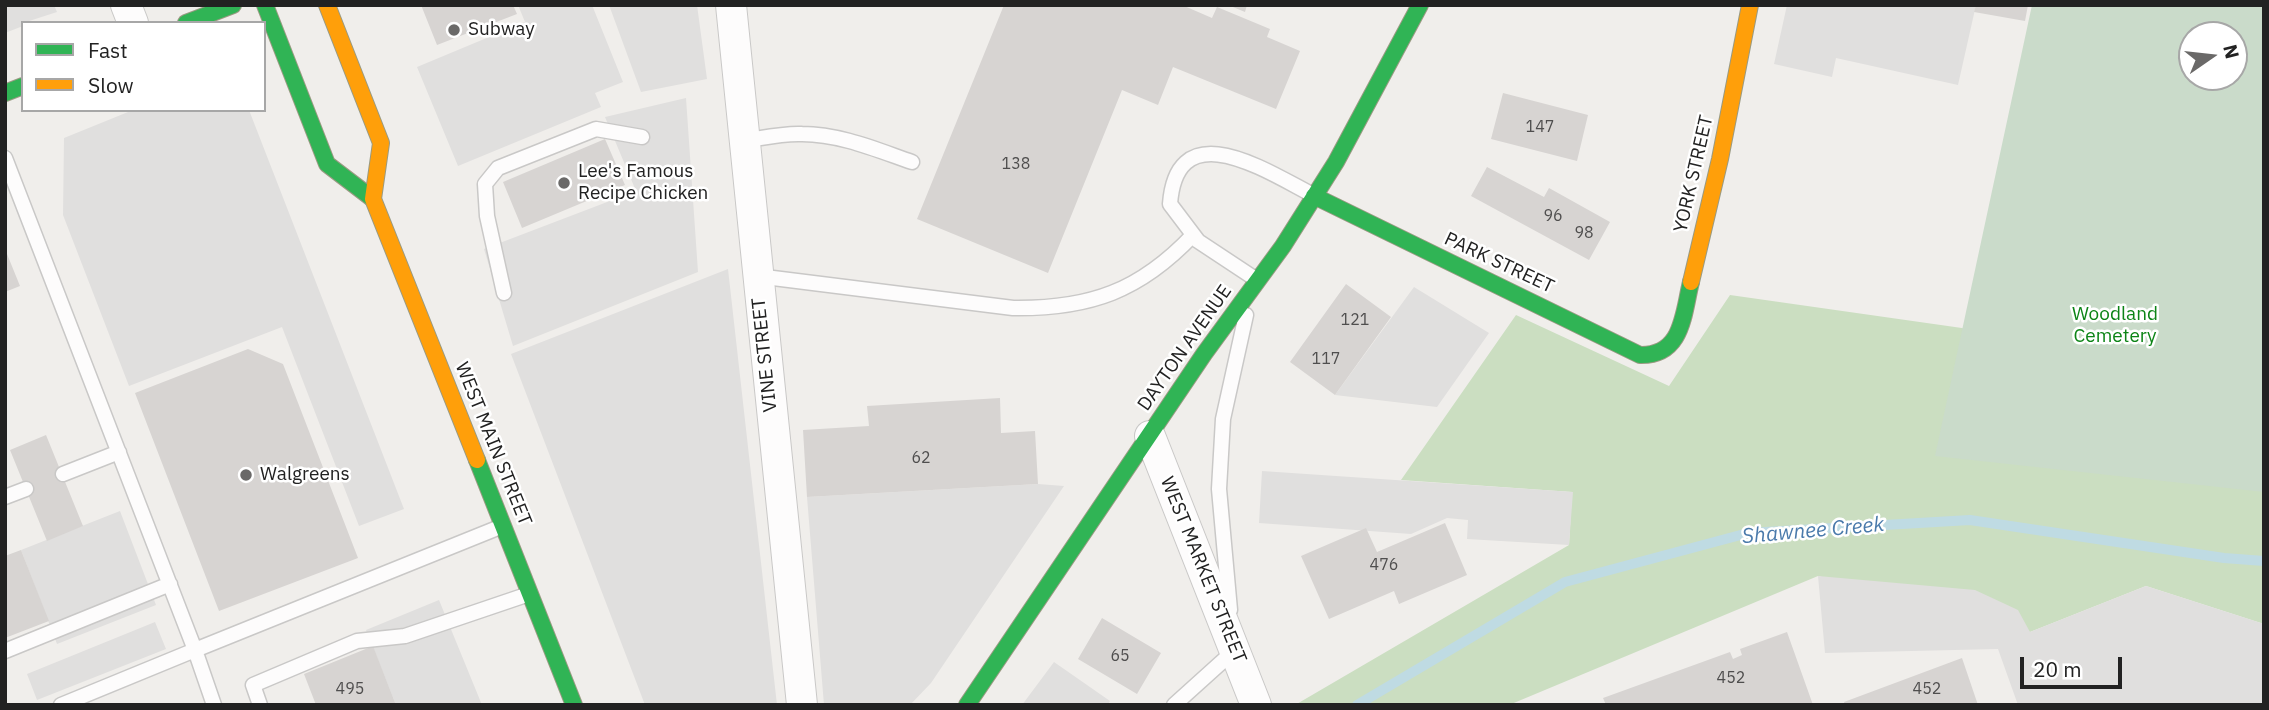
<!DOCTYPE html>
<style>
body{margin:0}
#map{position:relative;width:2269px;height:710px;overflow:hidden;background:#f0eeeb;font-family:"IBM Plex Sans",sans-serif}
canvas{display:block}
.frame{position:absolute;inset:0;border:7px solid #222;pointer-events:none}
.legend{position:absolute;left:21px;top:21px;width:245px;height:91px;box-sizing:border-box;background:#fff;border:2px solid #a7a7a7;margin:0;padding:9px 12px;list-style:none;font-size:21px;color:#222}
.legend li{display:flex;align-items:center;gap:14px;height:35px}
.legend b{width:35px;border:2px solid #a7a7a7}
.north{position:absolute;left:2178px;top:21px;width:70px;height:70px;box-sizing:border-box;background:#fff;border:2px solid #a7a7a7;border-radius:50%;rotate:76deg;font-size:19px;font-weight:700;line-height:28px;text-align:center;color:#222}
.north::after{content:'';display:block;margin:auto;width:24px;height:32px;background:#6a6968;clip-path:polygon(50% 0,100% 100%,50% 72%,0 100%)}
.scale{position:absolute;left:2020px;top:657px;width:102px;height:32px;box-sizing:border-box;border:4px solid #222;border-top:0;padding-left:9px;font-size:21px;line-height:24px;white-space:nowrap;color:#222;-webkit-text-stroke:5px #fff;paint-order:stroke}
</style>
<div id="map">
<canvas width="2269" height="710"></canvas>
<div class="frame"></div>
<ul class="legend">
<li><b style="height:9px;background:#30b455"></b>Fast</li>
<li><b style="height:9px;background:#ff9f0a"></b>Slow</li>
</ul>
<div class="north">N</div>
<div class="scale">20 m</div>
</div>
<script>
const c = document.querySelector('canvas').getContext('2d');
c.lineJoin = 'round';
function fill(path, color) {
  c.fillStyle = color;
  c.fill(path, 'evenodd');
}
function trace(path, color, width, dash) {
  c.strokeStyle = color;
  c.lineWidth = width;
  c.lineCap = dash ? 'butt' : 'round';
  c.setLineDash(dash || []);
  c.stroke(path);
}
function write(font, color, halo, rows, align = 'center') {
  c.font = font + ' "IBM Plex Sans",sans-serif';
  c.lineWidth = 5;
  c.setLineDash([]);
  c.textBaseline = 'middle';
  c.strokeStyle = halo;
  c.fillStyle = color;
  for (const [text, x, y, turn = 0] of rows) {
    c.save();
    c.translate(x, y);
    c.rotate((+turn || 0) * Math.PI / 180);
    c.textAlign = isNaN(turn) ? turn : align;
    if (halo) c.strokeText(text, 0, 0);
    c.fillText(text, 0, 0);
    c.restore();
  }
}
fill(new Path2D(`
 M1730,295L2018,336L2264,387V624L2146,586L2030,632L1818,576L1509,705H1295L1569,545L1572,492L1401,480L1516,315L1669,386Z`), '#cbdec1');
fill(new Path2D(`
 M2032,5H2264V492L1935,456ZM2192,35H2234V77H2192Z`), '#cadbca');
fill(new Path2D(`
 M5,5H54L57,12L23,23V26L5,33Z
 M518,5H592L623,82L595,93L601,107L458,166L417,67L525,22Z
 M609,5H697L707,79L641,92Z
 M1787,5H1976L1958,85L1836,58L1832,77L1774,64Z
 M686,98L698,272L513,346L484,249L636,191L605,117Z
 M133,110H249L404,509L359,526L282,327L129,386L63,215L64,138Z
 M728,269L777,705H645L511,354Z
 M1414,287L1489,333L1437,407L1335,395Z
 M1262,471L1573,492L1569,545L1467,539L1468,520L1447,518L1411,534L1259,523Z
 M1038,484L1064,486L931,683L910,705H824L807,497Z
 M120,511L156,605L57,644L21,550Z
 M1818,576L1975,590L2018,610L2030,632L2146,586L2264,624V705H2018L1998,649L1825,653Z
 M439,600L482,705H396L366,630Z
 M155,622L166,649L37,700L27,674Z
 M1054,662L1110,701L1108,705H1022Z`), '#e0dfde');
trace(new Path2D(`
 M1357,705L1565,582L1748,533L1970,520L2224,558L2264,561`), '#bfdbe3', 10);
fill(new Path2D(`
 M421,5H513L517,14L437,45Z
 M1004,5H1182L1212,18L1217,7L1270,29L1267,37L1300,51L1276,109L1173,67L1158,105L1122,90L1048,273L917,219Z
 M1228,5H1247L1245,12Z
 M1976,5H2028L2025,21L1974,12Z
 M1503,93L1588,115L1577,161L1491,139Z
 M605,139L625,185L522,228L503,182Z
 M1487,167L1544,197L1549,188L1610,222L1589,260L1471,196Z
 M5,249L20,286L5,292Z
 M1346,284L1391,317L1335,395L1290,362Z
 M248,349L283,364L358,558L219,611L135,393Z
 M1000,398L1001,433L1035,431L1038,484L807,497L803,430L869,426L867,406Z
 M46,435L83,526L47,541L10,450Z
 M1445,523L1467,575L1399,604L1394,591L1329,619L1301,556L1366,528L1377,552Z
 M21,550L49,621L5,638V556Z
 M1102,618L1161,653L1137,694L1078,659Z
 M1787,632L1813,705H1606L1603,698L1730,652L1733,659L1742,655L1740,649Z
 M373,646L396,705H316L304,674Z
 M1962,658L1978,705H1845L1844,702Z`), '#d7d4d2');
const lane = new Path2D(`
 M743,141C763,138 783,133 802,134C840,134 877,150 912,162
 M5,158L195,650L500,527
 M757,276L1013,308C1090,309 1140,291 1193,235
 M1257,280L1198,241L1170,204C1177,111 1268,172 1313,195
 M504,293L487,216L485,184L498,168L596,129L642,137
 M63,474L119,452
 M5,497L26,489
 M1230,610L1219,489L1223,419L1246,315
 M5,651L170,584
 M61,705L195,650L214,705
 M260,705L253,685L357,641L405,636L529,594
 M1174,705L1235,650L1234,647`);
const street = new Path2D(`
 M126,5L133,23
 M731,5L802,705
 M1150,436L1256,705`);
const fast = new Path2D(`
 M265,5L327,164L373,199
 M186,23L233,5
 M5,93L23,86
 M1314,196L1640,355C1683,356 1683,314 1691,282
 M477,460L574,705
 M967,705L1204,354L1283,246L1336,162L1420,5`);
const slow = new Path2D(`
 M327,5L381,143L373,199L477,460
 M1691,282L1720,159L1750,5`);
trace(lane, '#c9c8c7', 17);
trace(street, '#c9c8c7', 32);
trace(fast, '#999a82', 18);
trace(slow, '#999a82', 18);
trace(lane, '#fdfcfc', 14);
trace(street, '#fdfcfc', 30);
trace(fast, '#30b455', 16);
trace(slow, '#ff9f0a', 16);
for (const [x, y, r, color] of [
 [454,30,7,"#6a6968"],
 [564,183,7,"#6a6968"],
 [246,475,7,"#6a6968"]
]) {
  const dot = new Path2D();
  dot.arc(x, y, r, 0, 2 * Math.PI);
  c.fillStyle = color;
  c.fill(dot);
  trace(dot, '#fff', 2.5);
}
write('16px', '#4f4e4e', null, [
 ["147",1540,127],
 ["138",1016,164],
 ["96",1553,216],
 ["98",1584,233],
 ["121",1355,320],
 ["117",1326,359],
 ["62",921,458],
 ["476",1384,565],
 ["65",1120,656],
 ["452",1731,678],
 ["495",350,689],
 ["452",1927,689]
]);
write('19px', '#222', '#fff', [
 ["Subway",468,30],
 ["Lee's Famous",578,172],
 ["Recipe Chicken",578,194],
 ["Walgreens",260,475]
], 'left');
write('19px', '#222', '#fff', [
 ["YORK STREET",1694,174,-77],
 ["PARK STREET",1499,263,25],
 ["DAYTON AVENUE",1185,348,-55],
 ["VINE STREET",765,355,-96],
 ["WEST MAIN STREET",493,444,68],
 ["WEST MARKET STREET",1203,570,68]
]);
write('19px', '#0c8416', '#fff', [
 ["Woodland",2115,315],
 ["Cemetery",2115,337]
]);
write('italic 21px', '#4a7aab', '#fff', [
 ["Shawnee Creek",1813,531,-5]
]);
</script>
